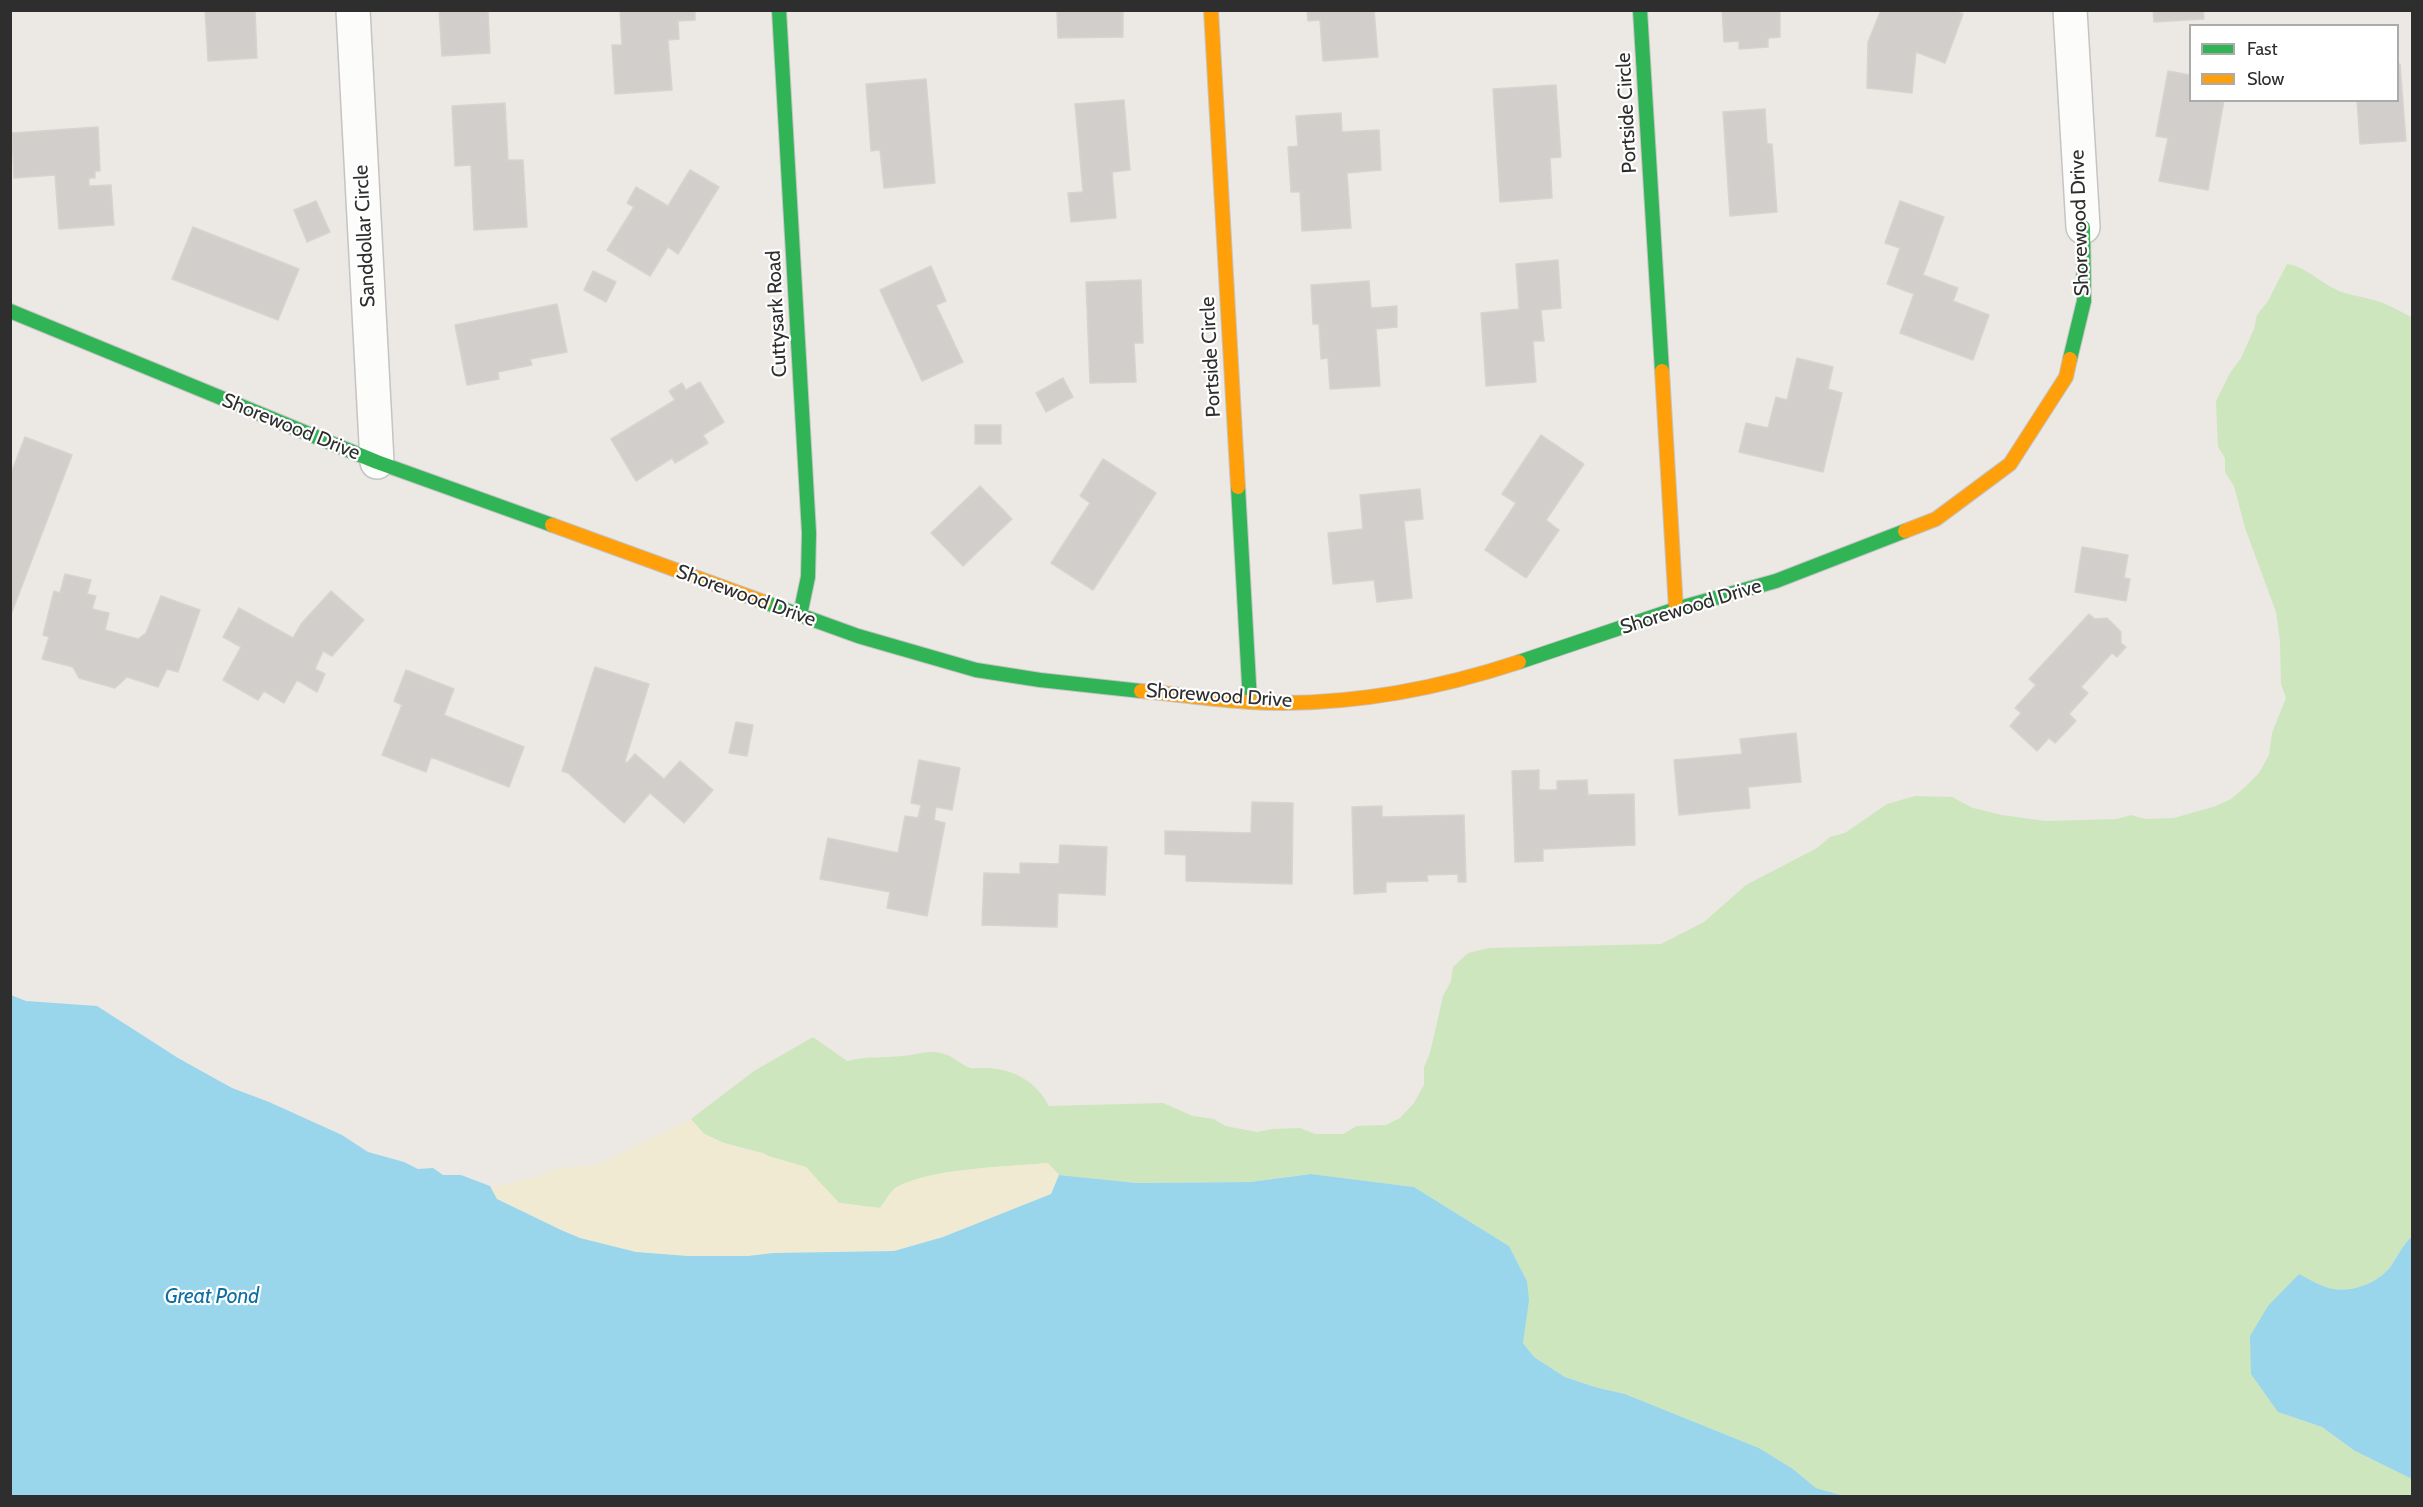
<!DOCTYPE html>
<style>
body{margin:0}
#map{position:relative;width:2423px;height:1507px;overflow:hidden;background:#ece8e4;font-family:Cabin,sans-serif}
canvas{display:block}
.frame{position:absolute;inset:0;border:12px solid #2e2e2e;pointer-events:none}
.legend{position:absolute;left:2189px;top:24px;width:210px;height:78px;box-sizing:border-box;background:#fff;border:2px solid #ababab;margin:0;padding:8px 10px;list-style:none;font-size:18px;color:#2e2e2e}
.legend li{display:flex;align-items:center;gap:12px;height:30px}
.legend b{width:30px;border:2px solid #ababab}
</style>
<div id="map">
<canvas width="2423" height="1507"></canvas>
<div class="frame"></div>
<ul class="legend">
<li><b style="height:8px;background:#30b455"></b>Fast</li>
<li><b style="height:8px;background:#ff9f0a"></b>Slow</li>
</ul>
</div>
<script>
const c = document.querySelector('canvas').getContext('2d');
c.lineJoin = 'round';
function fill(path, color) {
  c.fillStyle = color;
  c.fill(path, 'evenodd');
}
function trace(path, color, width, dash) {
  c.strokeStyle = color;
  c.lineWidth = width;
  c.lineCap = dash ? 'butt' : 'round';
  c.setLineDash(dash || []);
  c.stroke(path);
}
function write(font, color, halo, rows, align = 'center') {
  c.font = font + ' Cabin,sans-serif';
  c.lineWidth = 4.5;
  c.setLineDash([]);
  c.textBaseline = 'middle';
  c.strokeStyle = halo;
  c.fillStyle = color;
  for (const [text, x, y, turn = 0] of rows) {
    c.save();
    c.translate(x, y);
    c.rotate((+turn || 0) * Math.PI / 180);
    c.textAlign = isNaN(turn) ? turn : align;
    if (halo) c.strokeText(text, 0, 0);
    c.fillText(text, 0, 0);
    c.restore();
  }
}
fill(new Path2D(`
 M2287,264C2304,266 2316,279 2331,287C2343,294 2353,295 2366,298C2381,301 2400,310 2412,318V1236C2403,1245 2398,1255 2391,1266C2378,1283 2354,1292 2333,1289C2322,1287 2309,1279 2299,1275L2278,1412L2322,1427L2355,1451L2412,1479V1496H1844L1816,1488L1793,1469L1759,1448L1625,1394L1595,1387L1565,1377L1534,1357L1523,1343L1527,1281L1509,1246L1414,1187L1311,1174L1250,1182L1137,1183L1059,1175L1047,1163C1007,1167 932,1168 897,1187C890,1191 885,1202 880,1208L839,1203L825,1188L763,1153L724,1143L704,1134L691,1119L754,1071L813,1037L847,1061C865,1056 883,1058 902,1056C917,1055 932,1048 947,1055C956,1058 962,1066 971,1068C977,1069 984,1067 990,1068C1017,1071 1036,1082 1049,1106L1163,1103L1193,1116L1214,1119L1225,1126L1257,1132L1272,1129L1300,1128L1315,1134H1343L1357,1126L1386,1125L1400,1118L1414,1103L1424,1085V1067L1430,1053L1443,996L1451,981L1453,967L1468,953L1489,948L1661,944L1704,922L1746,885L1817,848L1830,837L1845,833L1887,804L1915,796L1952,797L1973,808L2002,815L2045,821L2117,819L2131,815L2145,819L2174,818L2216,806L2231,799L2245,787L2259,773L2269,755L2272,733L2286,698L2281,684L2280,641L2276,612L2245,528L2234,486L2225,472V458L2218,447L2216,401L2230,373L2241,358L2254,329L2257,315L2268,301Z`), '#cee6be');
fill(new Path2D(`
 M691,1119L704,1134L724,1143L806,1167L839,1203L880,1208C885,1202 890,1191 897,1187C932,1168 1007,1167 1048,1163L1059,1175L1051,1194L943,1237L894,1251L773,1253L748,1256H688L636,1252L580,1238L497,1199L490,1187L540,1176L555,1169L598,1164Z`), '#f0ead3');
fill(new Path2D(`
 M11,995L26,1001L97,1006L178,1058L232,1088L269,1102L342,1135L368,1152L404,1162L418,1169L433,1168L443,1175H461L490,1186L497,1199L561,1230L580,1238L636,1252L688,1256H748L773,1253L894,1251L943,1237L1051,1194L1059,1175L1137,1183L1250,1182L1311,1174L1414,1187L1509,1246L1527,1281L1529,1300L1523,1343L1534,1357L1565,1377L1595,1387L1625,1394L1759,1448L1793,1469L1816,1488L1844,1496H11Z
 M2412,1236V1479L2355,1451L2322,1427L2278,1412L2251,1374L2250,1336L2268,1306L2299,1274C2309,1279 2322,1287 2333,1289C2354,1292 2378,1283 2391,1266C2398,1255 2403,1245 2412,1236Z`), '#99d6ec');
const building = new Path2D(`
 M205,10H255L257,58L208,61Z
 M439,10H488L490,53L442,56Z
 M620,10H695V20L678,21L679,39L668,40L672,90L615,94L612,45H622Z
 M1057,10H1123V37L1058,38Z
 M1307,10H1374L1378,57L1323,61L1320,20L1308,21Z
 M1722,10H1782L1780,11V37L1768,38V47L1739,49V41L1724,42Z
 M1881,10H1954L1963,14L1945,63L1916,52L1912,93L1867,88L1868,42Z
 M2153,10H2203L2204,19L2154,22Z
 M2398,64H2400L2406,141L2360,144L2357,100H2398Z
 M2168,71L2190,75V100H2224L2208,190L2159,181L2168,138L2156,136Z
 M926,79L935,183L884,188L880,150L871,151L866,84Z
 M1556,85L1561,157L1550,158L1552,198L1500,202L1493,89Z
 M1124,100L1130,170L1112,172L1116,218L1071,222L1068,193L1083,192L1075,104Z
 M505,103L508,160H523L527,227L474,230L471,165L455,166L452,106Z
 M1765,109L1767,144H1772L1777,212L1730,216L1723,112Z
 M1341,113L1342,132L1379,130L1381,170L1347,173L1351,228L1302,231L1300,192H1291L1288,147L1298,146L1296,116Z
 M98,127L100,171H95V178H89V186L111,185L114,225L59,229L55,175L14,178L12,133Z
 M690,170L719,187L678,254L668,247L650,276L607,250L634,207L627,203L636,187L668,206Z
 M316,201L330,232L307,242L294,210Z
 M1900,201L1944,217L1923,275L1958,288L1953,301L1989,315L1973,360L1900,333L1914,294L1887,284L1900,248L1885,243Z
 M193,227L299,269L278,320L172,279Z
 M1558,260L1561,308L1541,310L1544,341H1533L1536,382L1486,386L1481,313L1519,309L1516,264Z
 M931,266L946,301L936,305L963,362L922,381L880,290Z
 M593,271L616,282L606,302L584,290Z
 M1141,280L1143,343H1134L1136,382L1090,383L1086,282Z
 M1369,281L1371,308L1397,306V327L1376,329L1380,386L1330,389L1328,358L1321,359L1319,324H1313L1311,285Z
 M557,304L567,352L530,359L532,365L498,372L499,379L467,385L455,325Z
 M1797,358L1833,367L1828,389L1842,393L1823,472L1739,452L1746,423L1768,428L1776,397L1787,400Z
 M1063,378L1073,397L1046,412L1036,393Z
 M700,382L724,422L703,435L708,443L675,463L672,458L636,481L611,439L675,400L669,391L682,383L686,390Z
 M975,425H1001V444H975Z
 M1541,435L1584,464L1546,520L1559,530L1526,578L1485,550L1516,503L1502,494Z
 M25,437L72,455L10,617V476Z
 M1103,459L1156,493L1093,590L1051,563L1090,503L1080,496Z
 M980,486L1012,519L963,566L931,533Z
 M1420,489L1423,519L1404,521L1412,598L1377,602L1374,580L1333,584L1328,533L1363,529L1360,495Z
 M2082,547L2128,555L2124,578L2130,579L2126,601L2075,592Z
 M65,574L91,580L87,594L96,596L92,609L109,613L105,630L138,639L146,633L161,596L200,610L178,672L167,669L158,687L127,677L115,688L79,678L73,667L42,659L49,637L43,635L54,591L60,593Z
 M331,591L364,620L332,656L323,651L315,669L325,674L317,692L297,680L284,703L264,691L258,700L223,680L241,647L223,637L239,608L293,638L301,624Z
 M2089,614L2095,619L2107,618L2121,632V643L2126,647L2117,657L2112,653L2081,687L2088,693L2069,714L2076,721L2055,743L2049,738L2037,751L2010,726L2021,713L2015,708L2036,685L2029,679Z
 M595,667L649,684L625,761L627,763L635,754L664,779L680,761L713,790L684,823L650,793L624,823L568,773L562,771Z
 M406,670L454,689L444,715L524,747L509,787L431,757L426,772L382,755L402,705L394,701Z
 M736,722L753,725L747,756L729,753Z
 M1796,733L1801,782L1748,787L1750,808L1679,815L1674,760L1742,754L1740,739Z
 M919,760L960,768L952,810L936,807L934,820L945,823L927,916L887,908L890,892L820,879L828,838L898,853L905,816L918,818L921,805L911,803Z
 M1539,770V790H1557V781L1587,780L1588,795L1634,794L1635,845L1543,849V861L1515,862L1512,771Z
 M1252,802L1293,803L1292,884L1186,881V855L1165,854V831L1251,833Z
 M1382,806V817L1464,815L1466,882H1458V874L1427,875L1428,881L1386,882V892L1354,894L1352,807Z
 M1060,845L1107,847L1105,895L1058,893L1057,927L982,925L984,873L1020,874V863L1059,864Z`);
fill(building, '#d1cecb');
trace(building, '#d7d4d0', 1.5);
const street = new Path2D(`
 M353,10L377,462
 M2070,10L2083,227`);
const fast = new Path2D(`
 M779,10L809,533L808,577L800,615
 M1640,10L1662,371
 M10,311L377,462L552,525
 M2070,359L2084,301L2083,227
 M1238,487L1250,702
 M764,602L858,636L976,670L1040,680L1141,691
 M1519,662L1676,609L1776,581L1905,531`);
const slow = new Path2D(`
 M1211,10L1238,487
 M1662,371L1676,609
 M552,525L764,602
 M1905,531L1936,519L2010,464L2066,377L2070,359
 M1141,691C1177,694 1213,700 1250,702C1340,707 1434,690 1519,662`);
trace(street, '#c5c4c5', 36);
trace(fast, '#c5c4c5', 16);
trace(slow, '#c5c4c5', 16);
trace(street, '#fcfcfb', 33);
trace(fast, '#30b455', 14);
trace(slow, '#ff9f0a', 14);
write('20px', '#2e2e2e', '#fff', [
 ["Portside Circle",1627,113,-93],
 ["Shorewood Drive",2080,223,-92],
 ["Sanddollar Circle",365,236,-93],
 ["Cuttysark Road",777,314,-93],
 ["Portside Circle",1211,357,-93],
 ["Shorewood Drive",291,427,22],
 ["Shorewood Drive",746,596,20],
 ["Shorewood Drive",1691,607,-17],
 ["Shorewood Drive",1219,696,4]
]);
write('italic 21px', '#0d6fa3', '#fff', [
 ["Great Pond",212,1297]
]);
</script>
